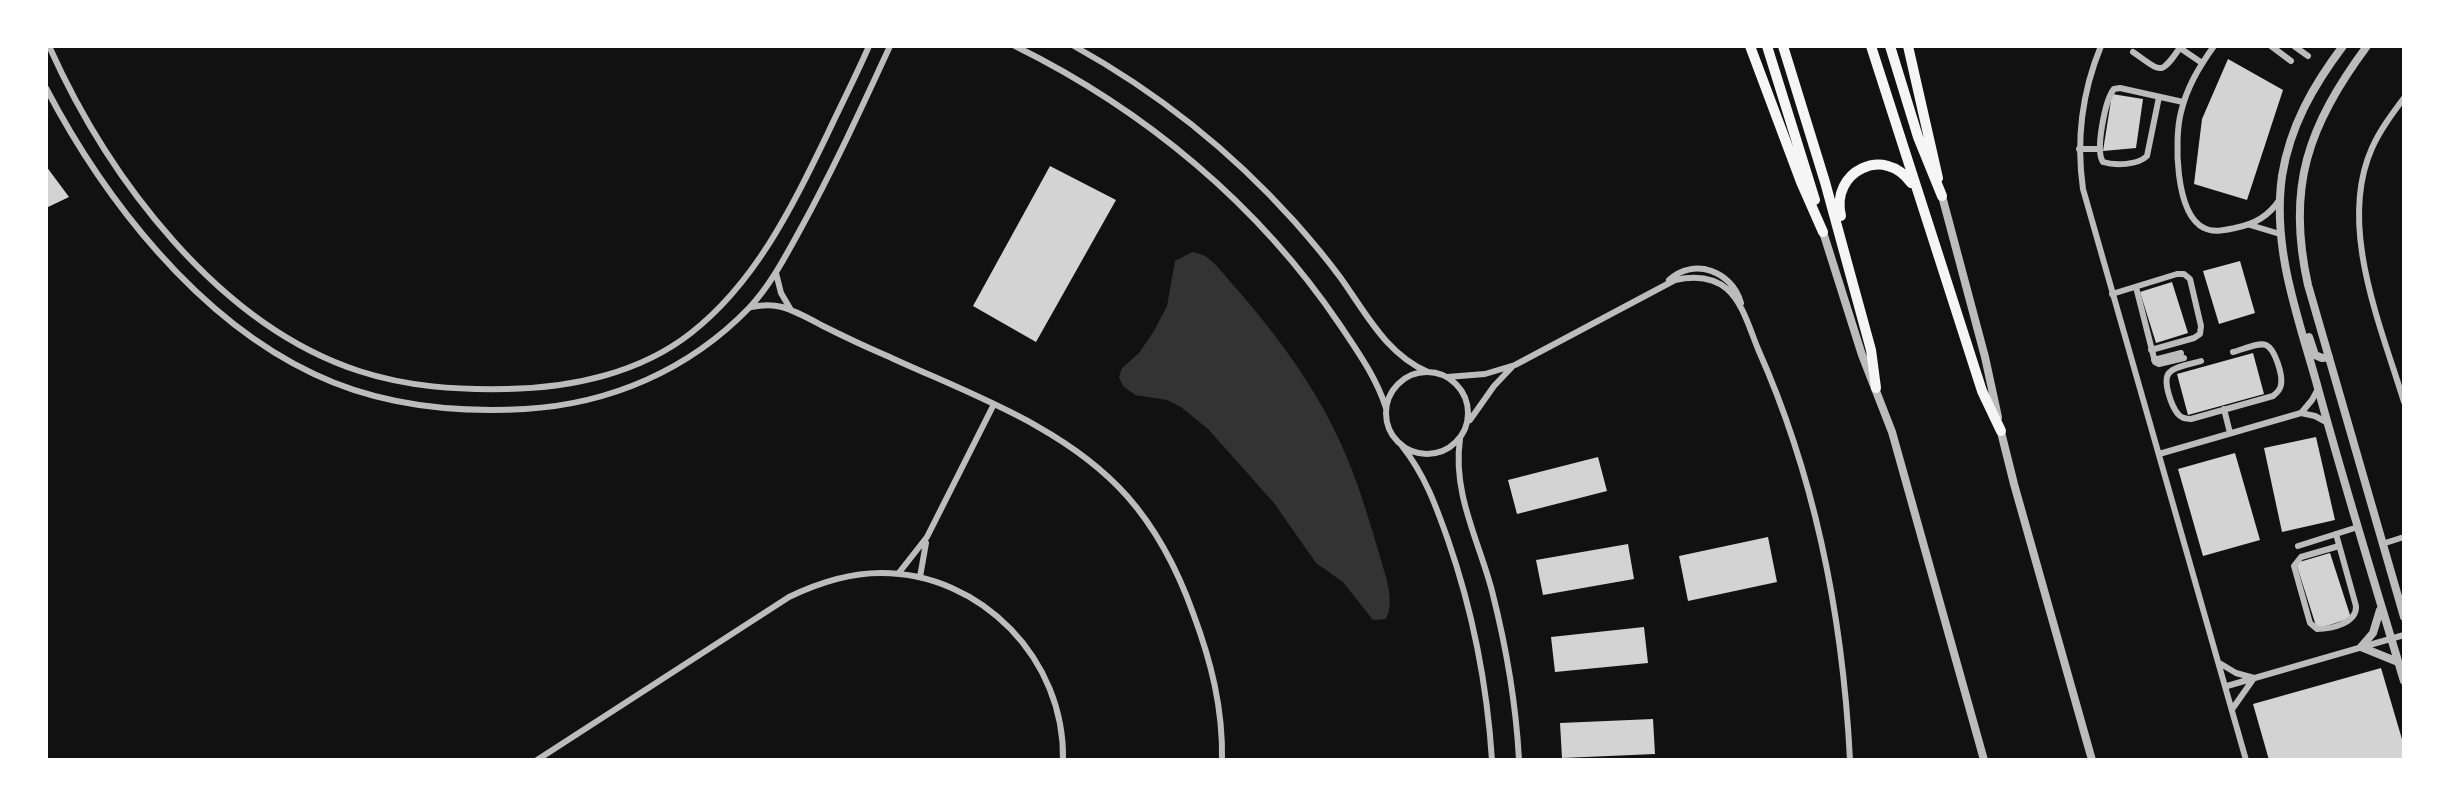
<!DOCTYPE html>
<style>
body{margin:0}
#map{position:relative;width:2450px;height:806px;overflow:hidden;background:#111;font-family:Montserrat,sans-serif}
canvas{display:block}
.frame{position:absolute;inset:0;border:48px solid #fff;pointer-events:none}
</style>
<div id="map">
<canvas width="2450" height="806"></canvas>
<div class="frame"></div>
</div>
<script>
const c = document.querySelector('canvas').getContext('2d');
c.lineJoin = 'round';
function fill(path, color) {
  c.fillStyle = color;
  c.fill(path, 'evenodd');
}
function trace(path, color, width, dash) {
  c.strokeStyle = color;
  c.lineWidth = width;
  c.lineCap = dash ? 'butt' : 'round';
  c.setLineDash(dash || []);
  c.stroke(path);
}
fill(new Path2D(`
 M1192,252C1196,253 1201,254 1205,256C1216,263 1225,276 1234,286C1274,331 1317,389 1341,444C1357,479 1368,516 1379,553C1384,572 1396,600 1386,619L1373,620L1343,582L1316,563L1274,503L1208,429L1181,407L1167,400L1135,395L1123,386L1119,377L1122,368L1139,353L1154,331L1167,306L1175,261Z`), '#333');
fill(new Path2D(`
 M2228,59L2283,90L2247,200L2194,184L2202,119Z
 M2112,94L2143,99L2136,148L2103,151Z
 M46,166L69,197L46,208Z
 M1050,166L1116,200L1036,342L973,306Z
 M2240,261L2255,313L2219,324L2203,271Z
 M2172,282L2188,333L2156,343L2140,292Z
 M2253,353L2264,394L2188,415L2177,374Z
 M2316,437L2335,520L2282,532L2264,448Z
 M2235,453L2260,540L2203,556L2178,469Z
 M1598,457L1607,491L1517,514L1508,480Z
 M1768,537L1777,582L1688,601L1679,556Z
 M1628,544L1634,579L1543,595L1536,560Z
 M2330,553L2351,618L2317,629L2296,563Z
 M1644,627L1648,663L1555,672L1551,637Z
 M2381,668L2404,746V760H2269L2253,704Z
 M1653,719L1655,754L1562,758L1560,723Z`), '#d3d3d3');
trace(new Path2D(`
 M49,46C108,178 218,325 359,371C408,387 457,390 507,389C572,388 640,373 691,333C756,282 792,207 827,135C841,105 856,76 869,46
 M1015,46C1145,110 1259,205 1340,325C1358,352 1376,377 1386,408
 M1074,46C1157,92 1231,151 1294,221C1310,239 1326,258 1340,277C1366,313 1386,354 1428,372
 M2101,46C2082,92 2076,140 2083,189L2246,760
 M2214,46C2199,67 2187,87 2181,112C2174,139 2175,214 2204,228C2213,233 2225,230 2235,228C2255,224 2269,216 2280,199
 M2271,46L2291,61
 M2294,46L2308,56
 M2180,48L2202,63
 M2133,52C2162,72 2160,77 2181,46
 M46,88C104,199 197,319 314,374C379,405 453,413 525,409C610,404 689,370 749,308C770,286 785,257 800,230C833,170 861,109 890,46
 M2159,97L2147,156C2138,165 2115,166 2103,162C2095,151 2105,100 2114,89L2120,88L2183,102
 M2404,98C2392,114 2380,130 2372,148C2337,226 2381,326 2404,402
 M2079,149H2100
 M2250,225L2280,234
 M776,273L781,293L791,310
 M1669,280C1694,257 1732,271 1741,303
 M2136,287L2155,362L2159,364L2184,358
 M2112,294L2177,274H2184L2190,279L2201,326L2200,334L2194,338L2151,350
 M751,307C761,305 771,304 782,307C796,311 810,319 823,326C843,336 864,346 885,355C967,393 1065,426 1127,496C1157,530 1178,571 1193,613C1211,661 1223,708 1222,760
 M2154,360L2181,353
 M2201,361C2192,364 2175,366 2169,373C2162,381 2172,407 2178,414C2181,418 2186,419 2191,419L2273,396C2277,393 2280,390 2281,385C2283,375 2275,349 2266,345C2258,342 2242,350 2233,352
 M1386 413a41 41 0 1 1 82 0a41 41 0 1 1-82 0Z
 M1447,377L1485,374L1515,365L1675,280C1693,276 1712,276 1727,289C1743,303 1750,330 1758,349C1815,477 1843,620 1850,760
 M2224,409L2230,433
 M2301,413L2312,400L2318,389
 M1470,420L1494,386L1512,367
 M1460,439C1452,493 1479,541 1492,591C1506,646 1516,703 1519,760
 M1402,446C1425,475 1436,506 1448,540C1473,612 1487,684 1492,760
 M2159,454L2301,413L2315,416L2328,423
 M2336,534L2356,606C2357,623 2332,629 2317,629L2310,623L2294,566L2301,557L2339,546
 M2382,544L2404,537
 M2298,546L2358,527
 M898,574L927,537L994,404
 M920,577L926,543
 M2221,664L2236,673L2254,678L2233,708
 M2227,686L2404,635
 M537,760L789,597C818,583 849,573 881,573C982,573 1065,660 1063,760`), '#bcbcbc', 6);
trace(new Path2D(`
 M2343,46C2313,86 2290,126 2282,176C2272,247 2297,314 2316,381C2343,481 2374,581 2404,681
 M2367,46C2308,126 2286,187 2308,285L2404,617
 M1942,196L1985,357L1998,417
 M1823,232L1862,355L1892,432L1984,760
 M2309,337L2315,355L2322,358L2329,357
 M2000,428L2014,484L2092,760
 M2361,647L2373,633L2380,610
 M2361,647L2398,662`), '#bcbcbc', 8);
trace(new Path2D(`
 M1750,46L1801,182L1823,232
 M1767,46L1815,200
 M1783,46L1825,182L1871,350L1876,388
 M1871,46L1982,391L2001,431
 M1890,46L1918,137L1942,196
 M1908,46L1938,178
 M1841,216C1830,171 1885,145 1911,183`), '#f5f5f5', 10);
</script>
